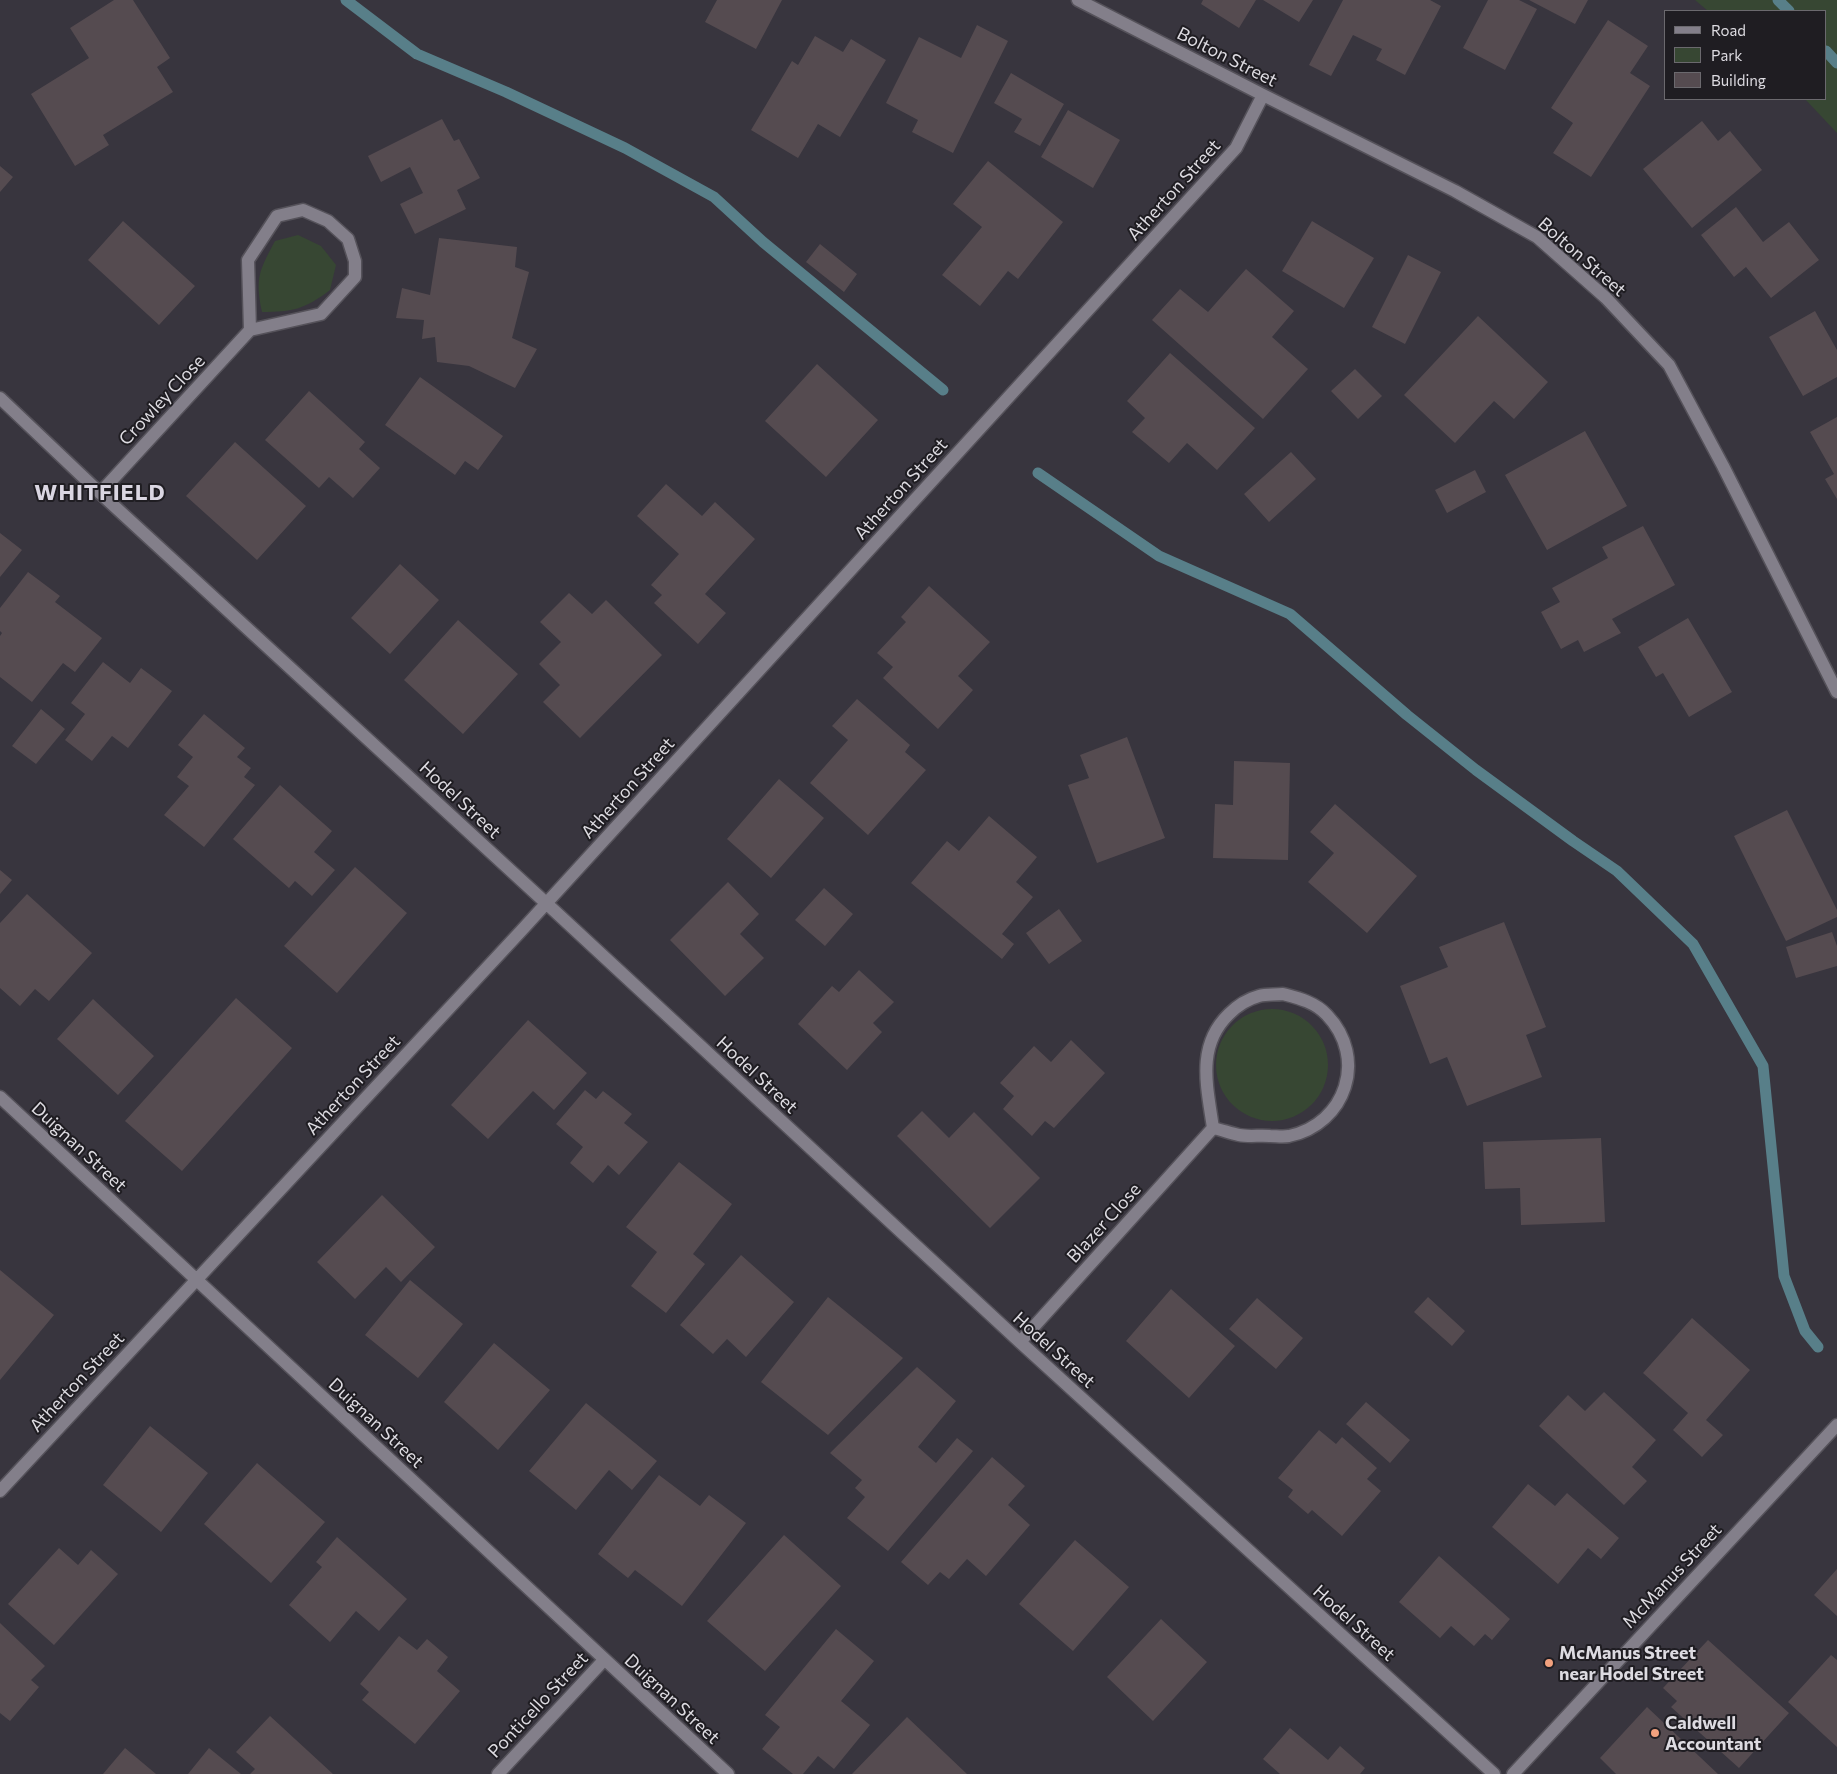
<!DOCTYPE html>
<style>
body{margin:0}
#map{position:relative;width:1837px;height:1774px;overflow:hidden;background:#38353e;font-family:Commissioner,sans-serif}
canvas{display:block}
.legend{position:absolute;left:1664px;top:10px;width:162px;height:90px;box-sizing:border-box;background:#1f1d22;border:1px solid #6b696e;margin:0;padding:6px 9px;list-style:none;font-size:15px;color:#dddbe1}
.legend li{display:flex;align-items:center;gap:10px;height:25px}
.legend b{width:25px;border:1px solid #6b696e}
</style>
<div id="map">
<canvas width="1837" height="1774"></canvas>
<ul class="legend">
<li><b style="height:6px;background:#837f8a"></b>Road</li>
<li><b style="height:14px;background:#374733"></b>Park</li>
<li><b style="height:14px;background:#554b50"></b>Building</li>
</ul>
</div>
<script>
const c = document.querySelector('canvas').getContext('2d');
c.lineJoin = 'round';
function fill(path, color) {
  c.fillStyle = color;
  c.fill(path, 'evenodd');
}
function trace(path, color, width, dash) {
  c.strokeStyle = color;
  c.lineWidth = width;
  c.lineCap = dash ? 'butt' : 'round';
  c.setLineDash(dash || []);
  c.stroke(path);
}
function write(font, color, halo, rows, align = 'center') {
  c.font = font + ' Commissioner,sans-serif';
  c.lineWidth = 4;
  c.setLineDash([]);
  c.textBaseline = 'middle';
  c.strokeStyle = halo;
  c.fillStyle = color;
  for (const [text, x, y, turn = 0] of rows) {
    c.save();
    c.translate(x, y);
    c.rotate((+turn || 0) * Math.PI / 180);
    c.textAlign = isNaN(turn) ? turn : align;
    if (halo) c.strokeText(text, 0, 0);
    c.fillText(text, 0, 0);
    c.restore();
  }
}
fill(new Path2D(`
 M1695,0H1837V133L1805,99H1826V11H1708Z
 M298,235L321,246L336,265L330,290C305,309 293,312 262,312C255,278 259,271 275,241Z
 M1216 1065a56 56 0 1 1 112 0a56 56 0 1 1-112 0Z`), '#374733');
trace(new Path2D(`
 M346,0L417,54L506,92L625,148L714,197L763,242L943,390
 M1778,0L1789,11
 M1826,51L1837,63
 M1038,473L1159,556L1290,614L1407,715L1476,770L1573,841L1617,871L1693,944L1763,1066L1784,1276L1805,1331L1818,1347`), '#587f89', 11);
fill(new Path2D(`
 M114,0H133L170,58L157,67L173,92L103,135L109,145L75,166L31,94L89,58L70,28Z
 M717,0H782L756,49L705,22Z
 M1203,0H1256L1239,28L1201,4Z
 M1263,0H1313L1299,22Z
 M1343,0H1430L1441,6L1405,75L1376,60L1382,49L1353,35L1331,76L1309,65Z
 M1488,0H1519L1537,9L1505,70L1463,48Z
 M1529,0H1588L1575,24Z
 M1608,20L1648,46L1630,73L1650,86L1591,177L1553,153L1573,123L1551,108Z
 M977,25L1008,41L953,153L912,132L918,120L886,103L919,37L961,58Z
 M815,36L843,52L851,39L886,60L840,137L818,124L798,158L751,130L792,61L798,65Z
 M1011,73L1064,104L1040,146L1014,132L1022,119L994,103Z
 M1068,110L1120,140L1093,188L1041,157Z
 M442,119L454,141L459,139L480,178L457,190L466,209L415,234L400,204L423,193L410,167L381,182L368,156Z
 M1702,121L1718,141L1730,131L1762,170L1692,228L1643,169Z
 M988,161L1063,222L1018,279L1008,271L980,306L942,275L982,227L953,204Z
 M0,166L13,177L0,192Z
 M1736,207L1763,242L1789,222L1819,260L1771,298L1746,267L1734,277L1701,235Z
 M123,221L195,286L159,325L88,260Z
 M1312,221L1374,258L1344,308L1282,271Z
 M439,238L517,247L515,267L529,272L512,338L537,349L515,388L469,366L437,362L435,337L422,339L424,320L396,318L402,288L430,295Z
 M820,244L857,274L844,292L806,262Z
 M1408,255L1441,272L1405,344L1372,327Z
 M1246,269L1294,311L1272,337L1308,369L1263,419L1152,320L1180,289L1208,312Z
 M1815,311L1837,350V377L1803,396L1769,337Z
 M1478,316L1548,382L1514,419L1494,401L1455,443L1404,395Z
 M1170,353L1255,428L1217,470L1187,443L1169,463L1132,432L1145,418L1127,401Z
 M817,364L878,420L826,477L765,421Z
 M1355,369L1382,396L1358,419L1331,391Z
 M420,377L503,436L478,470L465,461L455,475L385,425Z
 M309,391L365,442L359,449L380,468L353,498L329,477L319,488L265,440Z
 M1837,417V499L1825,479L1834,474L1810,432Z
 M1585,431L1627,506L1547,550L1505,475Z
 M235,442L306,506L257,560L186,496Z
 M1291,452L1316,479L1269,522L1244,494Z
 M1475,470L1486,492L1447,513L1435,490Z
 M666,484L702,516L715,502L755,539L705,594L726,613L698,644L654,603L662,595L651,585L679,554L637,516Z
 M1643,526L1675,585L1612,619L1621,633L1584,652L1578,640L1561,649L1541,612L1560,602L1552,588L1608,558L1602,547Z
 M0,533L22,550L0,577Z
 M400,564L439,600L390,654L351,618Z
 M28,572L60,596L55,602L102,638L75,672L63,663L32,702L0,677V636L2,633L0,631V608Z
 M929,586L990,642L958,676L973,690L938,729L883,678L893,667L877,653L906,622L901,617Z
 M569,593L592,614L606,600L662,655L580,738L543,702L560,685L539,664L561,642L540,622Z
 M1688,618L1732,692L1689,717L1663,673L1656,677L1638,647Z
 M458,620L518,674L463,734L404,680Z
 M103,662L130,683L141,668L172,691L128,748L112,736L92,761L65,740L85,714L71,703Z
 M857,699L910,745L905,752L926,770L868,835L810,783L848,740L832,726Z
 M41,709L65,729L36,764L12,746Z
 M204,714L245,748L237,757L251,768L244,777L255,785L204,847L164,815L189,786L177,777L193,757L178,745Z
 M1127,737L1165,838L1097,863L1068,785L1089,778L1080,755Z
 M1234,761L1290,763L1288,860L1213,858L1215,804L1233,805Z
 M779,779L824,818L771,878L727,839Z
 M280,785L332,831L314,852L335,870L312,896L295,881L289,888L233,839Z
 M1335,804L1417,876L1367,933L1308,882L1334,853L1310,832Z
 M1787,810L1837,910V917L1786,941L1734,836Z
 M989,816L1037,857L1016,882L1033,897L1002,934L1014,944L1002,959L911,883L947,841L959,851Z
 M355,867L407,913L337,993L284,946Z
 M0,870L12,880L0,894Z
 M728,882L759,914L740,934L764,958L725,996L670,940Z
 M824,888L853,914L825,946L795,920Z
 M27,894L92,953L49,1001L35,989L20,1006L0,988V923Z
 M1059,909L1082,941L1049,964L1026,933Z
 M1504,922L1546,1027L1526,1035L1542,1077L1467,1106L1447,1057L1430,1064L1400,986L1448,967L1439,947Z
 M1832,932L1837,946V966L1796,978L1786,947Z
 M859,970L894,1002L873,1023L882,1032L847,1070L798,1024L832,986L839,992Z
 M236,998L292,1048L182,1171L125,1121Z
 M93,999L154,1056L118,1095L57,1039Z
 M528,1020L587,1073L554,1110L533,1091L488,1139L451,1105Z
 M1071,1040L1105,1073L1054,1128L1045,1121L1032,1136L1003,1109L1014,1096L1000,1083L1034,1046L1051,1062Z
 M585,1090L596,1099L603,1091L632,1114L624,1123L648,1142L619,1175L608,1165L593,1183L570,1163L583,1147L556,1124Z
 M922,1111L949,1138L974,1112L1040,1178L990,1228L897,1136Z
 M1601,1138L1605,1222L1521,1225L1520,1188L1485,1189L1483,1142Z
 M679,1162L732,1204L693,1254L705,1264L666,1313L631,1286L657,1252L626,1227Z
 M382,1195L435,1247L401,1282L386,1267L355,1299L317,1262Z
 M741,1255L794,1302L746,1357L727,1339L713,1354L680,1325Z
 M0,1270L54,1315L0,1380Z
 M410,1280L463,1324L418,1378L365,1335Z
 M1171,1289L1235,1346L1189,1398L1126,1341Z
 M828,1297L903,1358L828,1435L761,1382Z
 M1428,1297L1465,1331L1452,1346L1414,1312Z
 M1257,1298L1303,1338L1276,1369L1229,1329Z
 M1692,1318L1750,1370L1706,1420L1723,1435L1702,1457L1673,1430L1688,1413L1643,1373Z
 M494,1343L550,1390L498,1450L444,1402Z
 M917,1367L956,1401L918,1447L936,1463L957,1438L973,1451L888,1551L847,1518L865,1497L855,1488L862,1480L830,1453Z
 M1604,1392L1656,1440L1632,1467L1647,1481L1624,1505L1539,1426L1568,1395L1585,1411Z
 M1366,1402L1410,1440L1390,1463L1346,1424Z
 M586,1403L657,1461L632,1490L609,1470L576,1510L529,1471Z
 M150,1426L208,1473L161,1532L103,1485Z
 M1319,1430L1336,1444L1342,1437L1377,1468L1367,1479L1381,1491L1342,1536L1312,1510L1308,1514L1288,1497L1293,1490L1278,1478Z
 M992,1457L1025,1486L1008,1505L1030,1525L986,1576L967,1559L949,1579L940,1572L928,1585L901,1562Z
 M257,1463L325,1522L271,1583L204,1524Z
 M659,1475L700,1506L709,1495L746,1523L682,1606L635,1570L628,1578L598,1554Z
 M1528,1484L1555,1506L1567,1493L1619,1538L1601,1559L1588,1548L1558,1584L1492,1527Z
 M784,1535L841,1586L765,1671L707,1621Z
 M337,1537L407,1599L379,1631L356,1611L330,1642L289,1605L322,1567L316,1562Z
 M1075,1540L1129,1587L1073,1651L1019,1604Z
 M59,1548L78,1565L91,1550L118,1574L54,1645L8,1604Z
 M1439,1556L1510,1619L1492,1640L1485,1634L1474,1646L1451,1626L1440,1638L1399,1602Z
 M1837,1569V1616L1814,1595Z
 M1161,1619L1207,1662L1153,1721L1107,1677Z
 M0,1623L45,1666L31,1680L39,1687L10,1721L0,1713Z
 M836,1629L874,1661L841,1701L870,1725L834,1769L818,1756L803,1774H793L762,1749L780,1727L765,1715Z
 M399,1636L417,1650L427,1639L448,1657L437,1671L460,1691L415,1744L362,1700L369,1692L360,1684Z
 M1708,1640L1789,1713L1739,1768L1671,1707L1677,1701L1663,1688Z
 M1831,1655L1837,1660V1747L1788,1702Z
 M1647,1707L1718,1774H1616L1600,1758Z
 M270,1716L333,1774H250L255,1769L236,1752Z
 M907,1717L967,1774H852Z
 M1290,1728L1328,1760L1340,1746L1365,1768L1360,1774H1280L1263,1759Z
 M125,1748L156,1774H103Z
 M209,1748L241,1774H188Z`), '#554b50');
const minor = new Path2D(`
 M1078,0L1263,95L1455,191L1537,237L1606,298L1669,365L1723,466L1837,692
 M0,398L100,493L546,903L1020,1342L1494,1774
 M100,493L250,330L248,260L277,216L303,210L328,221L348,239L355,261V277L321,314L250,330
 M1283,994C1298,998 1315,1002 1327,1015C1368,1058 1346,1124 1289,1136C1283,1137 1276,1136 1270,1136C1260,1135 1249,1137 1239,1135C1230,1133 1222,1130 1213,1128C1207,1086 1196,1046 1229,1014C1237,1006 1248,999 1259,996C1266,994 1275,995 1283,994Z
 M0,1097L728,1774
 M1020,1342L1213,1128
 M0,1491L521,931L1236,148L1263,95
 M498,1774L604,1660
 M1513,1774L1837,1425`);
trace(minor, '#55525a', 15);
trace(minor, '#837f8a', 12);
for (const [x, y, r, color] of [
 [1549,1663,5,"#f2a17e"],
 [1655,1733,5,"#f2a17e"]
]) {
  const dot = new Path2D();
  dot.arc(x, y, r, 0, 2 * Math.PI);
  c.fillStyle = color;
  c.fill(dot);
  trace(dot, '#1f1d22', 2);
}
write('18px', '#dddbe1', '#1f1d22', [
 ["Bolton Street",1227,57,27],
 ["Atherton Street",1174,190,-48],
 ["Bolton Street",1582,257,41],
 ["Crowley Close",162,400,-47],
 ["Atherton Street",901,489,-48],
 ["Atherton Street",628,788,-48],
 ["Hodel Street",460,800,43],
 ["Hodel Street",757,1075,43],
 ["Atherton Street",353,1085,-47],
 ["Duignan Street",79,1147,43],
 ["Blazer Close",1104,1223,-48],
 ["Hodel Street",1054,1350,42],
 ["Atherton Street",77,1382,-47],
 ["Duignan Street",376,1423,43],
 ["McManus Street",1672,1576,-47],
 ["Hodel Street",1354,1623,42],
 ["Duignan Street",672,1699,43],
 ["Ponticello Street",538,1705,-47]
]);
write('bold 18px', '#dddbe1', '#1f1d22', [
 ["McManus Street",1559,1653],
 ["near Hodel Street",1559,1674],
 ["Caldwell",1665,1723],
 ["Accountant",1665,1744]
], 'left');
c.letterSpacing = '1px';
write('bold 22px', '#dad6e2', '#1f1d22', [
 ["WHITFIELD",100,493]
]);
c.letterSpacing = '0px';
</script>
